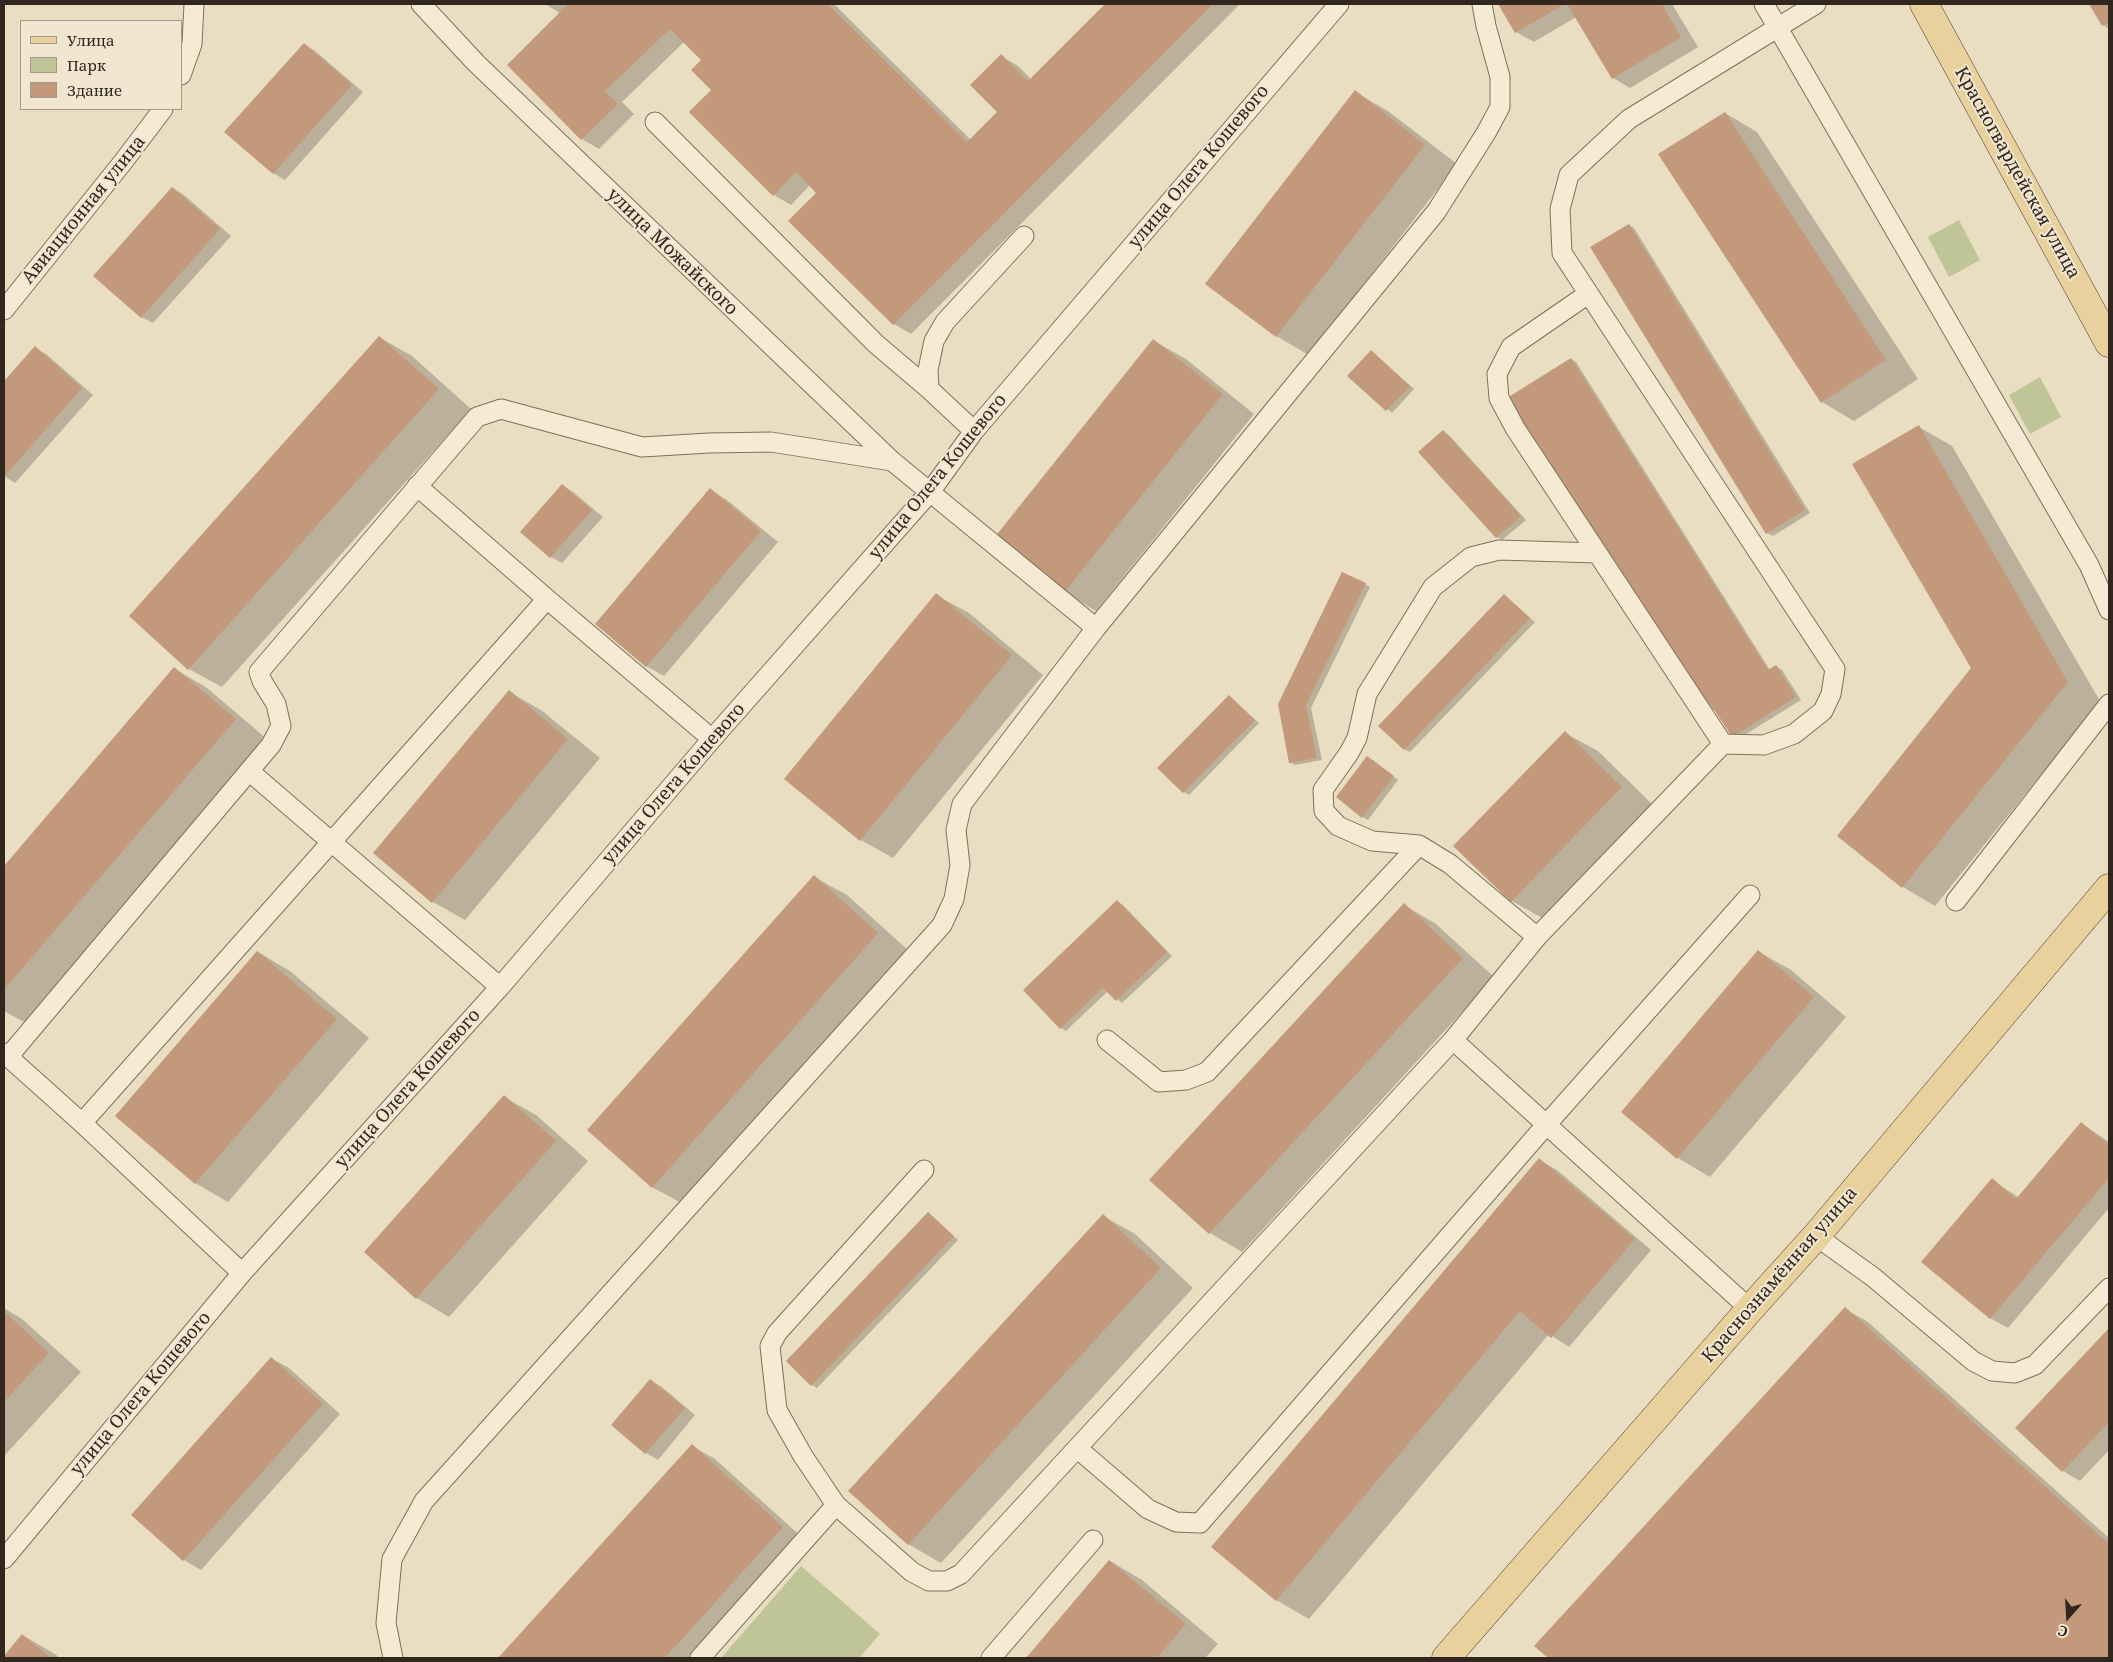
<!DOCTYPE html>
<meta charset="utf-8">
<style>
body{margin:0}
#map{position:relative;width:2113px;height:1662px;overflow:hidden;background:#e9ddc2;font-family:"Noto Serif",serif}
canvas{display:block}
.frame{position:absolute;inset:0;border:5px solid #32271e;pointer-events:none}
.legend{position:absolute;left:20px;top:20px;width:162px;height:90px;box-sizing:border-box;background:#f1e7d1;border:1px solid #a59a89;margin:0;padding:6px 9px;list-style:none;font-size:15px;color:#32271e}
.legend li{display:flex;align-items:center;gap:10px;height:25px}
.legend b{width:25px;border:1px solid #a59a89}
.north{position:absolute;left:2043px;top:1592px;width:50px;height:50px;-webkit-text-stroke:4px #f1e7d1;paint-order:stroke;rotate:199deg;font-size:14px;font-weight:700;line-height:20px;text-align:center;color:#32271e}
.north::after{content:'';display:block;margin:auto;width:18px;height:22px;background:#32271e;clip-path:polygon(50% 0,100% 100%,50% 72%,0 100%)}
</style>
<div id="map">
<canvas width="2113" height="1662"></canvas>
<div class="frame"></div>
<ul class="legend">
<li><b style="height:6px;background:#e9d19d"></b>Улица</li>
<li><b style="height:14px;background:#c0c597"></b>Парк</li>
<li><b style="height:14px;background:#c3997b"></b>Здание</li>
</ul>
<div class="north">С</div>
</div>
<script>
const c = document.querySelector('canvas').getContext('2d');
c.lineJoin = 'round';
function fill(path, color) {
  c.fillStyle = color;
  c.fill(path, 'evenodd');
}
function trace(path, color, width, dash) {
  c.strokeStyle = color;
  c.lineWidth = width;
  c.lineCap = dash ? 'butt' : 'round';
  c.setLineDash(dash || []);
  c.stroke(path);
}
function write(font, color, halo, rows, align = 'center') {
  c.font = font + ' "Noto Serif",serif';
  c.lineWidth = 4;
  c.setLineDash([]);
  c.textBaseline = 'middle';
  c.strokeStyle = halo;
  c.fillStyle = color;
  for (const [text, x, y, turn = 0] of rows) {
    c.save();
    c.translate(x, y);
    c.rotate((+turn || 0) * Math.PI / 180);
    c.textAlign = isNaN(turn) ? turn : align;
    if (halo) c.strokeText(text, 0, 0);
    c.fillText(text, 0, 0);
    c.restore();
  }
}
fill(new Path2D(`
 M1959,220L1980,260L1949,277L1928,237Z
 M2040,377L2061,417L2030,434L2009,395Z
 M801,1566L880,1634L859,1658H721Z`), '#c0c597');
fill(new Path2D(`
 M545,4H834L971,140L999,112L1001,56L1018,66L1031,79L1106,4H1240L911,334L894,324L790,221L818,193L810,185L791,205L774,195L713,90L703,60L684,42L622,102L634,114L599,149L582,139L560,13Z
 M1499,4H1672L1698,47L1630,88L1613,78L1576,17L1534,42L1516,32Z
 M2090,4H2109V29L2103,25Z
 M304,44L315,51L363,92L285,180L273,173Z
 M1355,92L1388,111L1457,164L1309,355L1276,336Z
 M1725,113L1757,132L1918,379L1854,421L1822,402Z
 M173,188L184,195L231,236L153,323L141,317Z
 M1629,225L1634,228L1810,513L1773,536L1767,533Z
 M379,337L412,356L471,409L222,687L189,669Z
 M1154,341L1186,359L1254,414L1096,611L1064,592Z
 M35,348L46,354L93,395L15,483L4,476V383Z
 M1372,352L1414,389L1392,413L1349,376Z
 M1571,359L1576,362L1770,670L1776,666L1782,670L1801,700L1738,739L1715,709L1709,713Z
 M1919,427L1952,446L2100,701L1935,906L1903,887L1838,835L1972,669Z
 M1443,431L1448,434L1526,520L1502,540L1497,537L1420,452Z
 M562,485L573,492L603,517L562,563L551,557Z
 M710,490L727,500L778,542L664,676L646,666Z
 M1365,584L1370,587L1311,708L1322,760L1295,765L1290,762L1279,704Z
 M936,595L969,613L1043,675L893,858L861,840Z
 M1504,596L1535,622L1410,752L1404,749Z
 M175,669L207,688L267,739L24,1022L4,1011V868Z
 M509,692L541,710L600,758L465,920L433,902Z
 M1229,697L1259,723L1189,795L1184,792Z
 M1565,733L1598,751L1654,806L1544,919L1512,901Z
 M1373,760L1398,780L1368,820L1363,817Z
 M814,877L847,895L910,952L685,1205L652,1187Z
 M1118,902L1123,905L1172,956L1122,1003L1108,991L1066,1031L1061,1028L1025,990Z
 M1404,905L1436,924L1494,977L1242,1252L1210,1233Z
 M258,952L290,971L369,1038L228,1202L195,1183Z
 M1759,952L1791,970L1846,1017L1710,1177L1678,1158Z
 M504,1097L536,1115L588,1161L449,1317L417,1298L365,1252Z
 M2081,1123L2109,1142V1208L2008,1328L1990,1318L1992,1180L2018,1197Z
 M1539,1160L1557,1170L1651,1250L1569,1347L1549,1334L1309,1619L1276,1600Z
 M928,1214L958,1240L817,1388L812,1385Z
 M1103,1216L1135,1234L1193,1288L941,1563L908,1544Z
 M4,1308L22,1319L81,1372L4,1456Z
 M1845,1309L1868,1322L2109,1538V1658H1550L1536,1645Z
 M2109,1330V1450L2080,1481L2063,1471L2017,1428Z
 M271,1358L289,1368L340,1414L201,1570L184,1560Z
 M650,1380L662,1387L695,1415L658,1460L646,1453L612,1425Z
 M692,1446L715,1459L805,1540L699,1658H500Z
 M1110,1561L1142,1580L1218,1644L1205,1658H1027Z
 M22,1635L55,1654L60,1658H4Z`), '#0003');
fill(new Path2D(`
 M568,4H828L967,142L997,112L970,85L1001,54L1028,81L1105,4H1213L893,325L788,221L816,193L796,172L773,196L689,112L711,90L691,70L701,60L670,29L605,91L618,104L581,140L507,65Z
 M1498,4H1565L1515,33Z
 M1567,4H1662L1681,37L1612,79Z
 M2089,4H2109V22L2102,26Z
 M304,43L352,85L273,174L224,132Z
 M1355,90L1425,145L1276,337L1205,284Z
 M1725,112L1886,360L1821,403L1658,154Z
 M172,187L220,229L141,318L93,276Z
 M1629,224L1805,510L1766,534L1590,247Z
 M379,336L439,389L188,670L129,616Z
 M1153,339L1223,394L1063,594L994,538Z
 M35,346L82,388L4,477V381Z
 M1371,350L1410,386L1386,411L1347,376Z
 M1571,358L1768,670L1776,665L1796,697L1732,737L1711,705L1703,710L1507,398Z
 M1919,425L2068,682L1902,888L1837,836L1971,668L1852,464Z
 M1443,430L1521,516L1496,538L1418,452Z
 M562,484L592,510L550,558L520,532Z
 M710,488L761,531L646,667L595,624Z
 M1342,572L1366,583L1306,705L1317,758L1289,763L1278,704Z
 M936,593L1012,655L860,841L784,779Z
 M1504,594L1530,618L1404,750L1378,726Z
 M174,667L236,719L4,990V866Z
 M509,690L568,739L432,903L373,853Z
 M1229,695L1255,720L1183,793L1157,768Z
 M1565,731L1622,787L1511,902L1453,846Z
 M1367,756L1394,776L1362,818L1336,797Z
 M814,875L878,933L652,1188L587,1130Z
 M1117,900L1167,952L1116,1001L1103,988L1060,1029L1023,990Z
 M1404,903L1463,958L1209,1234L1149,1180Z
 M1758,950L1814,997L1677,1159L1621,1112Z
 M257,951L337,1019L195,1184L115,1116Z
 M504,1095L556,1141L416,1299L364,1252Z
 M2081,1122L2109,1145V1178L1990,1319L1921,1262L1992,1178L2016,1199Z
 M1539,1158L1635,1239L1551,1338L1520,1311L1276,1601L1211,1547Z
 M928,1212L954,1236L811,1386L786,1361Z
 M1103,1214L1161,1268L908,1545L848,1491Z
 M1845,1307L2109,1544V1658H1548L1534,1646Z
 M4,1311L49,1353L4,1402Z
 M2109,1328V1422L2062,1472L2015,1428Z
 M271,1357L323,1404L183,1561L131,1515Z
 M650,1379L685,1408L645,1454L611,1425Z
 M692,1444L783,1527L665,1658H498Z
 M1109,1560L1186,1624L1157,1658H1026Z
 M22,1634L51,1658H4V1656Z`), '#c3997b');
const lane = new Path2D(`
 M421,4L476,63L892,461L1096,628
 M1764,4L2089,565L2109,610
 M181,75L192,44L194,4
 M655,122L876,344L929,389
 M1588,294L1511,347L1497,374L1499,398L1515,428L1723,744
 M4,310L123,162L163,109
 M974,431L929,389L928,370L934,341L945,322L1024,236
 M547,599L712,739
 M249,771L500,987
 M1956,901L2109,704
 M1537,937L1450,864L1419,845L1372,841L1338,826L1324,811L1323,790L1349,753L1357,738L1367,694L1433,587L1471,557L1499,550L1597,553
 M1107,1040L1159,1082L1186,1080L1207,1072L1419,845
 M1453,1040L1750,1309
 M4,1053L82,1123L242,1273
 M8,1057L271,745L281,726L276,704L262,681L259,672L477,417L501,409L642,447L709,443L771,442L892,461
 M82,1123L547,599L417,486
 M924,1170L777,1333L770,1346L777,1410L803,1456L836,1505L912,1572L929,1581H947L961,1574L1453,1040L1537,937L1723,744L1764,745L1794,734L1823,711L1831,694L1835,669L1562,253L1560,209L1569,175L1629,119L1816,4
 M1816,1236L1873,1277L1973,1361L1992,1371L2015,1373L2035,1365L2109,1288
 M1077,1448L1148,1509L1176,1522L1200,1523L1546,1125L1750,895
 M4,1559L242,1273L500,987L712,739L930,492L974,431L1339,4
 M393,1658L386,1623L392,1559L424,1501L942,925L954,899L960,865L956,830L962,804L1096,628L1436,212L1486,133L1500,107V77L1486,26L1482,4
 M700,1658L836,1505
 M991,1658L1093,1540`);
const primary = new Path2D(`
 M1924,4L2109,343
 M1446,1658L1750,1309L1816,1236L2109,888`);
trace(lane, '#806f5b', 21);
trace(primary, '#4e3e2f', 29);
trace(lane, '#f5ebd4', 19);
trace(primary, '#e9d19d', 28);
write('18px', '#32271e', '#f1e7d1', [
 ["улица Олега Кошевого",1199,167,-50],
 ["Красногвардейская улица",2017,173,61],
 ["Авиационная улица",84,210,-51],
 ["улица Можайского",672,252,44],
 ["улица Олега Кошевого",938,477,-51],
 ["улица Олега Кошевого",674,784,-49],
 ["улица Олега Кошевого",408,1089,-48],
 ["Краснознамённая улица",1780,1275,-49],
 ["улица Олега Кошевого",141,1394,-50]
]);
</script>
